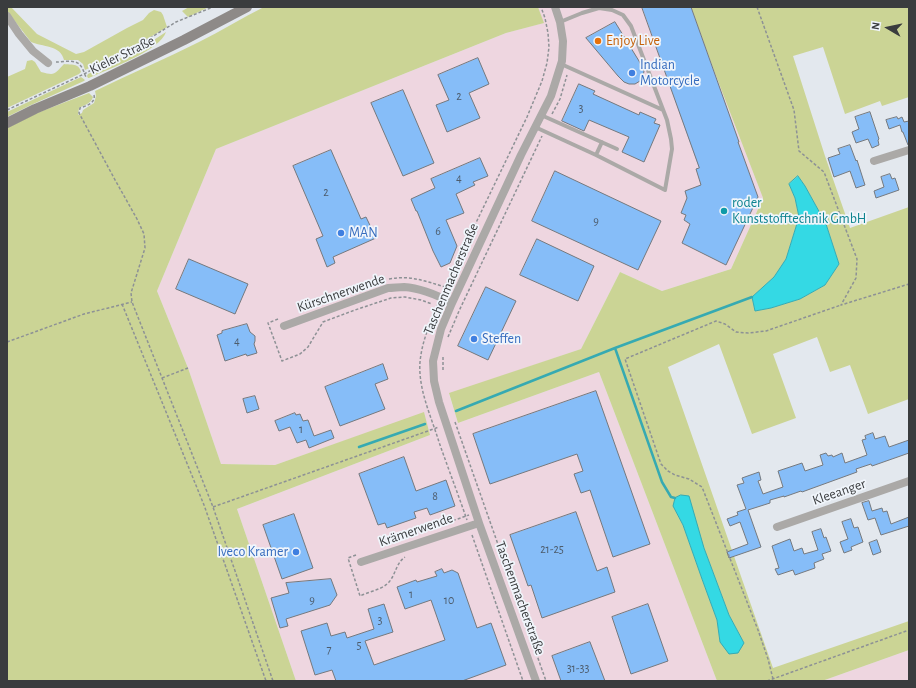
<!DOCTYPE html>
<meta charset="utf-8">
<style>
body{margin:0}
#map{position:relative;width:916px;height:688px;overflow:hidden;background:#e3e8ee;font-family:"Alegreya Sans",sans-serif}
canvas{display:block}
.frame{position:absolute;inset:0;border:8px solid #3a3c3e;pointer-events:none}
.north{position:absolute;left:868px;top:8px;width:40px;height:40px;-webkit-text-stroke:3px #f0f5fb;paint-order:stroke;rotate:279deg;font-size:11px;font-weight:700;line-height:16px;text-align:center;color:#3a3c3e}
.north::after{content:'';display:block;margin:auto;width:14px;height:18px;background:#3a3c3e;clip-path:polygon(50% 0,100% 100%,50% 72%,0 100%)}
</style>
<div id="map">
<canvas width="916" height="688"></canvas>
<div class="frame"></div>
<div class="north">N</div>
</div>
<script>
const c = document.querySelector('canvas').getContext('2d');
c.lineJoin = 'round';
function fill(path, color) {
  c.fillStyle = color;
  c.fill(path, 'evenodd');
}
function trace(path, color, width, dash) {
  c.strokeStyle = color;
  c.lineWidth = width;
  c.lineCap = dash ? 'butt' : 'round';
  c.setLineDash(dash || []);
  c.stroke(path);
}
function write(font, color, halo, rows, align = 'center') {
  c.font = font + ' "Alegreya Sans",sans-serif';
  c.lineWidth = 3.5;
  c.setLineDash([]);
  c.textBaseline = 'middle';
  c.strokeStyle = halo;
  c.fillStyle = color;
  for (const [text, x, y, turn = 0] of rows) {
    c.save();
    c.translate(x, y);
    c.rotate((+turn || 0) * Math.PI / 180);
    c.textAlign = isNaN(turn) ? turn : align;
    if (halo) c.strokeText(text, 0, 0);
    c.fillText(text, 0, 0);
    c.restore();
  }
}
fill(new Path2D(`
 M538,7H570L571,8L576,7H691L713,68L763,198L731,269L662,291L620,272L581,349L449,394L458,423L599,372L717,681H296L237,509L430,435L424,413L275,465L221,464L188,368L157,291L216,149L506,33L543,23Z
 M909,650V681H822Z`), '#eed6e0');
fill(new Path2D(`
 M7,7H11L37,34L76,54L84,52L127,28L143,20L149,13L154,10L161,12L163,15L167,27L129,50L85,70L83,64L78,60H64C61,45 42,47 31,42L7,11Z
 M189,7H209L188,17L182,11Z
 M264,7H538L544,23L506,33L216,149L157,291L188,368L221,464L275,465L424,412L430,435L237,509L296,681H7V128L37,113L89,93L93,97C91,104 84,105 79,108L78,115L82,113L83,110L94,103L96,96L95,91C130,74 165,59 199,42C221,31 242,18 264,7Z
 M691,7H909V97L882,106L880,101L845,114L823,47L793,56L825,156L850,228L909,207V399L868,414L850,365L830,372L817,337L773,354L796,418L752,434L719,344L668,367L773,668L909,621V650L822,681H717L599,372L458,423L449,393L581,349L620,272L662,291L731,269L763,198L713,68ZM798,176L805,186L826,224L839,264L825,285L800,299L771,308L755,311L752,297L774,277L786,259L799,217L795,198L789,184ZM673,506L704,548L729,615L744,643L720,642L717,620L702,579L683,525Z
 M166,32C160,51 108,69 89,78H88L87,76L88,74L143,47Z
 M32,60L35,62L41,72C56,76 54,74 64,64C71,65 79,63 81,72L79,74L7,108V77L25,69L27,61Z
 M81,77L85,80L84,81L31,105L7,117V112Z`), '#cbd495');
const water = new Path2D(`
 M798,176L805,186L826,224L839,264L825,285L800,299L771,308L755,311L752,297L774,277L786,259L799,217L795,198L789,184Z
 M681,495L689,496L704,548L729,615L744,643L738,653L729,654L720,642L717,620L702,579L683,525L673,506L675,498Z`);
fill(water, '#34d9e4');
trace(water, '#36aab2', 1);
trace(new Path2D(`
 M615,348L662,482L671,497L675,498
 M456,411L615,348L752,297
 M359,447L425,424`), '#36aab2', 2.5);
const building = new Path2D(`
 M642,7H691L739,142H738L758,197L726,265L682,243L690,224L684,220L686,215L681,213L687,198L685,191L701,185L696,169L699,168Z
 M615,22L639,61L644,71L643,77L640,81L635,84H629L624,82L618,76L586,38Z
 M478,58L489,84L469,93L480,118L447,132L436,105L449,100L438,75Z
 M579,84L595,91L593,94L639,115L640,112L656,119L654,123L660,125L644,162L622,152L629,137L589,120L584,131L562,121Z
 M403,90L434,163L403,176L371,103Z
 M870,112L879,139L878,140L879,145L872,148L868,139L856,143L852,132L859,129L855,117Z
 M897,117L898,119L902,117L904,122L909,121V145H908L903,132H902L900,125L889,129L886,120Z
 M850,145L856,161L857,160L865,185L856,188L850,171L834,177L828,158L840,154L838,149Z
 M331,150L361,219L366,217L376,238L333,257L335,263L327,267L316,239L323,236L293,166Z
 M480,158L488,176L473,182L475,185L456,194L464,213L446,220L457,246L450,263L441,267L433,251L417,211H416L411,199L435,188L431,179Z
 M555,171L661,221L638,270L532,221Z
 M890,174L892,179L895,178L899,190L876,198L874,191L884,187L881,177Z
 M537,239L594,266L578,301L520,275Z
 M189,259L248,284L235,314L176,289Z
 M486,287L516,301L488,360L458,346Z
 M247,324L250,332L255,336V341L254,344L257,353L247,356L246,354L225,361L217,335L222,333V331Z
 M383,364L388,379L375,384L385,409L340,426L325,387Z
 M596,391L650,544L613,557L590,490L581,493L574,474L583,471L577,454L490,484L473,434Z
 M255,396L259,409L247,413L243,399Z
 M295,413L296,415L300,414L303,421L308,420L314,436L331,430L334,438L309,448L306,440L297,443L290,427L279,431L275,421Z
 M873,433L875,439L885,436L889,447L909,440V453L872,466L871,464L856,469L857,472L802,492L801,491L784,497V496L770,500V503L748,510L761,547L729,558L727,552L748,544L740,522L730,526L727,519L738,515L737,512L746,509L737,485L744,483L742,478L759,472L761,480L758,481L763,494L783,487L778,471L802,463L805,471L823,465L820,455L826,453L828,456L832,455L833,457L842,453L845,463L867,455L862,440L866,439L865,436Z
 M404,457L416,491L446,480L455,506L430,515L427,508L414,512L416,518L387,528L385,523L378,525L359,474Z
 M869,501L872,511L882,508L883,512L887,511L891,524L909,517V526L881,535L875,518L868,520L862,503Z
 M576,512L597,571L607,567L615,592L542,618L531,585L528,586L510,535Z
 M294,514L313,568L282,579L263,525Z
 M851,519L854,528L858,527L863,542L851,547L852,550L844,553L840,542L848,539L842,522Z
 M821,529L824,538L826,537L831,551L822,554L824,559L814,563L815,568L795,575L793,570L778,575L775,569L779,568L772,546L790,539L794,551L802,548L804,554L818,550L812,532Z
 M877,540L881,552L873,555L869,543Z
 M442,569L444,573L452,570L458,573L477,628L491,623L506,665L462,681H336L332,670L315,675L301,631L327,623L331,636L345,632L347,638L374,629L368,609L384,604L393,632L365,641L374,665L445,640L431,600L405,609L397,587L416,580L417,582L437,576L435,572Z
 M331,579L337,595L330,605L286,619L288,626L280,628L271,598L289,593L286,583Z
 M648,604L668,661L631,674L612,617Z
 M590,642L605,681H561L552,656Z`);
fill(building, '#86bdf8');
trace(building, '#75797e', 1);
trace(new Path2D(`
 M757,7L794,110L799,151L824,172L857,259L856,278L841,305L909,284
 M56,62C63,62 75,59 80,65C83,68 84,73 86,77
 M94,95C96,103 86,106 80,108L79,113L114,178L137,219L144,234L145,248L131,293L132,302L213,507L273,681
 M7,110L84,74L147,40L176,22L213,7
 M552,114L560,99L567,75
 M389,279C410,275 425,281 445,287
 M444,289L527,117L542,81L547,63L549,47L548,33L545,18L541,7
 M122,304L204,505L266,681
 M438,304C430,323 422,341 420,362C418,389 431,416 439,442C448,468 458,494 467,520
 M278,319L268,323L282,361L300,354L308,347L323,322L355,310L391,298L405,297L421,300L432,304
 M448,337L459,311L542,136
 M7,342L84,314L132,302
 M443,370V356
 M162,378L188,368
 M455,422L546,681
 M213,507L439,427
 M472,535L523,681
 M387,544L469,515
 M356,555L348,558L360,596C368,592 380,590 387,584C396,576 395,564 405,557
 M773,679L768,659L758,630L702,487L689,479L675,475L668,471L661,464L625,359L716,321L725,324L736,332L748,333L766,331L841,305
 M767,681L909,630`), '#8d9195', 1.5, [3, 2]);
trace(new Path2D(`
 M561,64L663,110
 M541,115L617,149
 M535,127L596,155L665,190L672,149L671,139L667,120L631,26L623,15L612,10L599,8L582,13L560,22
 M596,155L602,142`), '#aba9a7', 4);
trace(new Path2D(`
 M7,16L19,34L33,51L48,63
 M874,161L909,150
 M284,326L388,288C393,288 399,287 404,287C421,288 437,295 452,303
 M777,527L909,481
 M361,562L479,523
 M536,681L479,523L439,402L434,381L433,361L441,329L452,303L521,155L551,96L562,61L563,41L560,22L555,7`), '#aba9a7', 8);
trace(new Path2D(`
 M7,123L35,109L90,86L184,40L247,7`), '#8e8a88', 10);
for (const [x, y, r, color] of [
 [598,41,4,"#e8710a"],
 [632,73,4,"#3f7fe0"],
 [724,211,4,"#0f9aa8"],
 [341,233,4,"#3f7fe0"],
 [474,339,4,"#3f7fe0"],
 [296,552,4,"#3f7fe0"]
]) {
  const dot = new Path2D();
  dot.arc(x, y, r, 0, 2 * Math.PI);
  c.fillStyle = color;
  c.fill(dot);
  trace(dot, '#f0f5fb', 1.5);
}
write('12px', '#4d5c6c', null, [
 ["2",459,96],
 ["3",581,108],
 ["4",459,178],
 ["2",326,192],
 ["9",596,221],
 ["6",438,231],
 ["4",237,341],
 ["1",301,429],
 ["8",435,496],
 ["21-25",552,549],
 ["1",411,594],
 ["9",312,600],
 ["10",449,600],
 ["3",380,620],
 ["5",359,645],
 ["7",329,649],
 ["31-33",578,668]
]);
write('14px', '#c56008', '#f0f5fb', [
 ["Enjoy Live",606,41]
], 'left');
write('14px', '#3a3c3e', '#f0f5fb', [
 ["Kieler Straße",122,55,-26],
 ["Taschenmacherstraße",451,279,-67],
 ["Kürschnerwende",341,293,-19],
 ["Kleeanger",839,492,-19],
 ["Krämerwende",416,530,-19],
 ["Taschenmacherstraße",520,598,70]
]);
write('14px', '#366cbe', '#f0f5fb', [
 ["Indian",640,65],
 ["Motorcycle",640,81],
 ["MAN",349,233],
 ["Steffen",482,339],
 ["Iveco Kramer",288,552,"right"]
], 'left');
write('14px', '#0d838f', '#f0f5fb', [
 ["roder",732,203],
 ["Kunststofftechnik GmbH",732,219]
], 'left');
</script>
